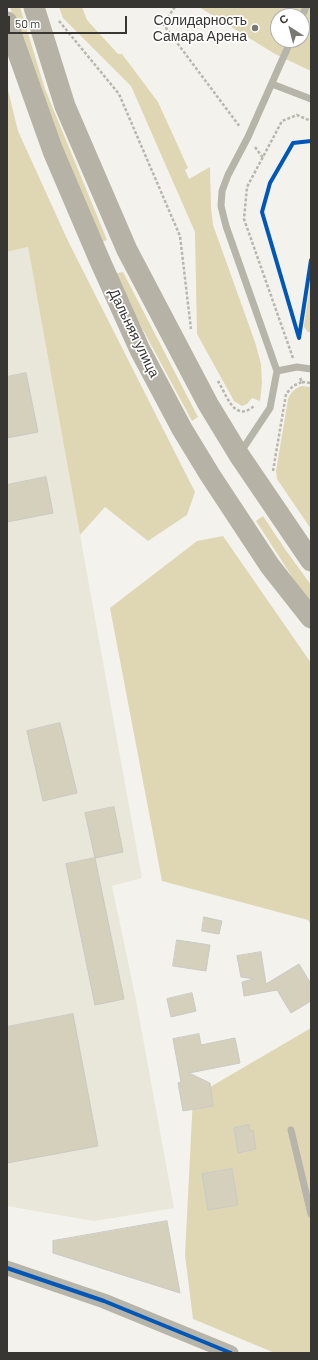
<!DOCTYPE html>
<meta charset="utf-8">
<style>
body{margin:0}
#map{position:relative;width:318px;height:1360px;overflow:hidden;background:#f3f2ec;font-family:Barlow,sans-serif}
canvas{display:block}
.frame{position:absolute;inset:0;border:8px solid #373632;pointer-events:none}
.north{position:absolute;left:270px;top:8px;width:40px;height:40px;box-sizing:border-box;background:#fff;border:1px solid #afafad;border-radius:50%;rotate:324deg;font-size:11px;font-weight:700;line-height:16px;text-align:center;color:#373632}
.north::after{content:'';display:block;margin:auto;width:14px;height:18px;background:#797873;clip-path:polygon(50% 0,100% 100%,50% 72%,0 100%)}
.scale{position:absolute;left:8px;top:16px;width:119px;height:18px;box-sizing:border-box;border:2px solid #373632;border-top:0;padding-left:5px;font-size:12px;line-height:14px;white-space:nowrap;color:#373632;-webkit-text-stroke:3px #fff;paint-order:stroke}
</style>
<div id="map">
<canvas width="318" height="1360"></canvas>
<div class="frame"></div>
<div class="north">С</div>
<div class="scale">50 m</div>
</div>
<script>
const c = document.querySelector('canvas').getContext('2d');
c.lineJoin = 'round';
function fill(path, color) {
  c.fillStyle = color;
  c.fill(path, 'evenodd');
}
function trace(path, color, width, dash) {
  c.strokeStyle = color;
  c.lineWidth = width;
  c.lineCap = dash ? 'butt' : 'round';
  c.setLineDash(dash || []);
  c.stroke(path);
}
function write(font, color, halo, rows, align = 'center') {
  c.font = font + ' Barlow,sans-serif';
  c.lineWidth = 3.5;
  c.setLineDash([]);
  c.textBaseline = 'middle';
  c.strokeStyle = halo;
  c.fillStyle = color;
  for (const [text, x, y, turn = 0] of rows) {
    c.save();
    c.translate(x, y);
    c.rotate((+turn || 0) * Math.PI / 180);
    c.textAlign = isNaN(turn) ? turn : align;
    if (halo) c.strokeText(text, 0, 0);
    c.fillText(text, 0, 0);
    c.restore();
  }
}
fill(new Path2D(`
 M28,247L142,878L112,886L136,1000L174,1208L94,1221L7,1206V252Z`), '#e9e7d9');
fill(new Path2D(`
 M10,7H20L45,89L107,240L99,243L33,79Z
 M59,7H82L87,20L118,54H122L158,102L188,168L185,170L189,179L210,167L211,207L213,225L255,342L261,364L262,383L260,401L252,398L247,404L242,406L234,401L197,334L195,232L131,86L63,18Z
 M199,7H311V71L275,54ZM278,16H302V40H278Z
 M7,86L18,131L68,241L195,492L187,515L148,541L105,507L80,535L28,247L7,252Z
 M123,272L198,417L192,421L113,274Z
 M311,280V332H308L304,327V325Z
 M302,386L311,387V529L277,479L276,471L288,399C291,392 295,388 302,386Z
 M263,516L285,549L311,585V603L300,589L256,521Z
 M223,536L311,663V925L308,920L162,881L110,608L197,541Z
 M311,1028V1353H275L193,1319L185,1255L193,1097Z`), '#dfd7b4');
const building = new Path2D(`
 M26,373L38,432L7,438V377Z
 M46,477L53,513L7,522V485Z
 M60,723L77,793L43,801L27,731Z
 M114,807L123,852L95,858L85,813Z
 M95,858L124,999L95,1005L66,864Z
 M204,917L222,921L219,934L202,931Z
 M177,940L210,945L206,971L173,966Z
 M261,952L266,984L299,964L311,984V1001L291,1013L277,990L244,996L242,982L254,979L241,977L237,956Z
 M192,993L196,1011L171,1017L167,999Z
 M73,1014L98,1146L7,1163V1027Z
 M199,1034L201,1045L235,1038L240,1063L189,1073L210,1083L213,1106L183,1111L178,1083L181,1082L173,1039Z
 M249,1125L250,1131L253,1130L256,1149L238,1153L234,1128Z
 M232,1169L238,1205L208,1210L202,1174Z
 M167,1221L180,1293L53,1253V1241Z`);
fill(building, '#d4d0bc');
trace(building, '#cac9c4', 1);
trace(new Path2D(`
 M175,7L163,24L240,127
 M59,21L119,94L180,236L191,329
 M255,147L263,158
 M293,358L244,219L247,187L282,121L297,115L311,121
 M218,381C227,396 235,424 255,405
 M302,382L311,383
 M273,471L286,394L293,386L302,382L300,378`), '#b8b6ad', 2.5, [3, 2]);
trace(new Path2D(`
 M302,16L306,7
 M272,84L311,99
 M277,371L297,367L311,369
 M240,453L270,408L277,371L226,226L221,206L222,191L228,175L248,137L291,40
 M291,1130L311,1214`), '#b7b5a9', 7);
trace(new Path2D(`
 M7,1268L104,1301L231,1353`), '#b7b5a9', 15);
trace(new Path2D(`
 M34,7L65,106L127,250L208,404L239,455L311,561
 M7,22L53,151L100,261L140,350L182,429L210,475L270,566L311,618`), '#b6b3a6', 21);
trace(new Path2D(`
 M311,141L293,143L270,183L262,212L299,338L311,260
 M7,1268L104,1301L231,1353`), '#0057b8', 4);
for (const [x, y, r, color] of [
 [255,28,4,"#797873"]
]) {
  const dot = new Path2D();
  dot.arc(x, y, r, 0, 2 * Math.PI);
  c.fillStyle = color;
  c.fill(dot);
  trace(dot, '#fff', 1.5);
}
write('14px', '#373632', '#fff', [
 ["Солидарность",247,20],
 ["Самара Арена",247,36]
], 'right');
write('14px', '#373632', '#fff', [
 ["Дальняя улица",134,333,64]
]);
</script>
